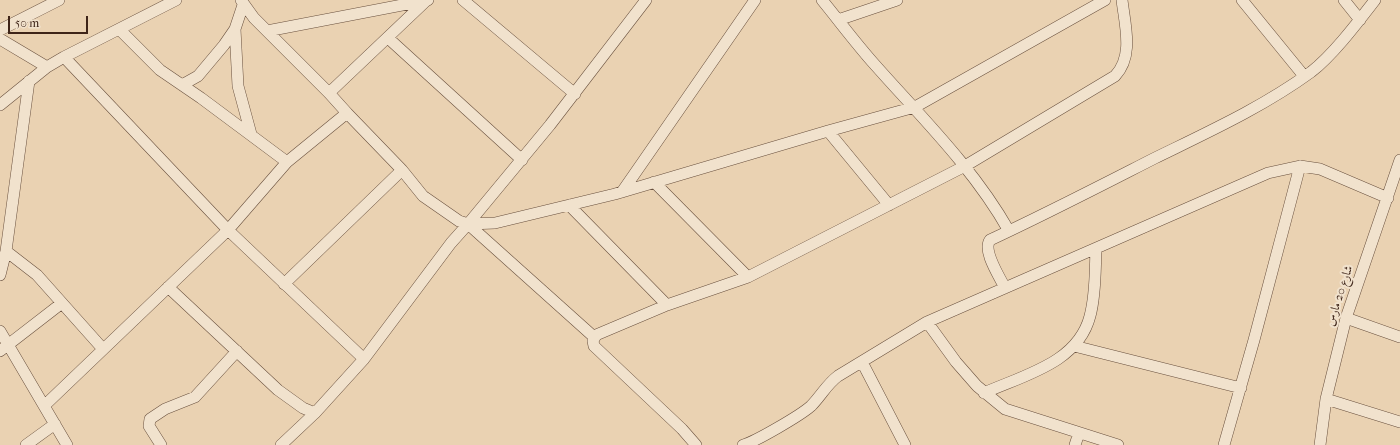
<!DOCTYPE html>
<meta charset="utf-8">
<style>
body{margin:0}
#map{position:relative;width:1400px;height:445px;overflow:hidden;background:#ead2b2;font-family:"IM FELL French Canon",serif}
canvas{display:block}
.scale{position:absolute;left:8px;top:16px;width:80px;height:18px;box-sizing:border-box;border:2px solid #3e2418;border-top:0;padding-left:5px;font-size:12px;line-height:14px;white-space:nowrap;color:#3e2418;-webkit-text-stroke:3px #f1e2cd;paint-order:stroke}
</style>
<div id="map">
<canvas width="1400" height="445"></canvas>
<div class="scale">50 m</div>
</div>
<script>
const c = document.querySelector('canvas').getContext('2d');
c.lineJoin = 'round';
function trace(path, color, width, dash) {
  c.strokeStyle = color;
  c.lineWidth = width;
  c.lineCap = dash ? 'butt' : 'round';
  c.setLineDash(dash || []);
  c.stroke(path);
}
function write(font, color, halo, rows, align = 'center') {
  c.font = font + ' "IM FELL French Canon",Amiri,serif';
  c.lineWidth = 4;
  c.setLineDash([]);
  c.textBaseline = 'middle';
  c.strokeStyle = halo;
  c.fillStyle = color;
  for (const [text, x, y, turn = 0] of rows) {
    c.save();
    c.translate(x, y);
    c.rotate((+turn || 0) * Math.PI / 180);
    c.textAlign = isNaN(turn) ? turn : align;
    if (halo) c.strokeText(text, 0, 0);
    c.fillText(text, 0, 0);
    c.restore();
  }
}
const minor = new Path2D(`
 M241,0L254,18L267,31L428,0
 M463,0L575,94
 M822,0C840,22 857,45 876,66C923,119 974,169 1009,231
 M1242,0L1304,76
 M1344,0L1360,20
 M838,20L897,0
 M119,29L160,70L201,98L287,162
 M235,29L238,86L251,134
 M0,30L59,0
 M388,38L522,160
 M0,39L47,67
 M64,57L228,230L364,359
 M182,85L198,76L224,45L235,29L243,5
 M329,93L427,0
 M0,105L47,67L64,57L176,0
 M347,113L402,170L423,196L459,221L468,224L594,337
 M828,131L889,205
 M654,182L748,277L965,166L1115,76C1134,56 1125,26 1122,0
 M622,192L755,0
 M569,205L667,305
 M468,224L550,125L646,0
 M6,251L37,275L103,349
 M0,275L6,251L29,81
 M284,284L402,170
 M168,287L278,390L303,408L315,413
 M1005,288C1000,277 982,251 990,240C1046,214 1100,186 1155,158C1208,132 1263,107 1311,72C1333,55 1358,22 1375,0
 M1346,318L1400,337
 M927,322L956,362L977,386L1005,409L1118,445
 M0,331L67,445
 M1074,346L1241,388
 M0,351L62,303
 M862,362L905,445
 M984,393C1024,375 1078,363 1090,316C1096,294 1095,270 1096,249
 M1326,399L1400,422
 M44,406L228,230L287,162L347,113L329,93L267,31
 M26,445L55,424
 M161,445L149,426L150,419L165,409L195,397L237,351
 M281,445L315,413L364,359L451,243L468,224L495,223L615,194L828,131L915,107L1105,0
 M696,445L682,429L594,346L593,341L596,335L667,305L748,277
 M743,445C755,442 801,415 811,406C821,396 827,384 838,376L927,322L1268,173L1300,166L1320,169L1388,198
 M1075,445L1079,433
 M1224,445L1254,340L1300,166
 M1320,445L1326,399L1346,318L1400,160`);
trace(minor, '#69503e', 12);
trace(minor, '#f1e2cd', 11);
write('12px', '#3e2418', '#f1e2cd', [
 ["شارع 20 مارس",1340,296,-72]
]);
</script>
